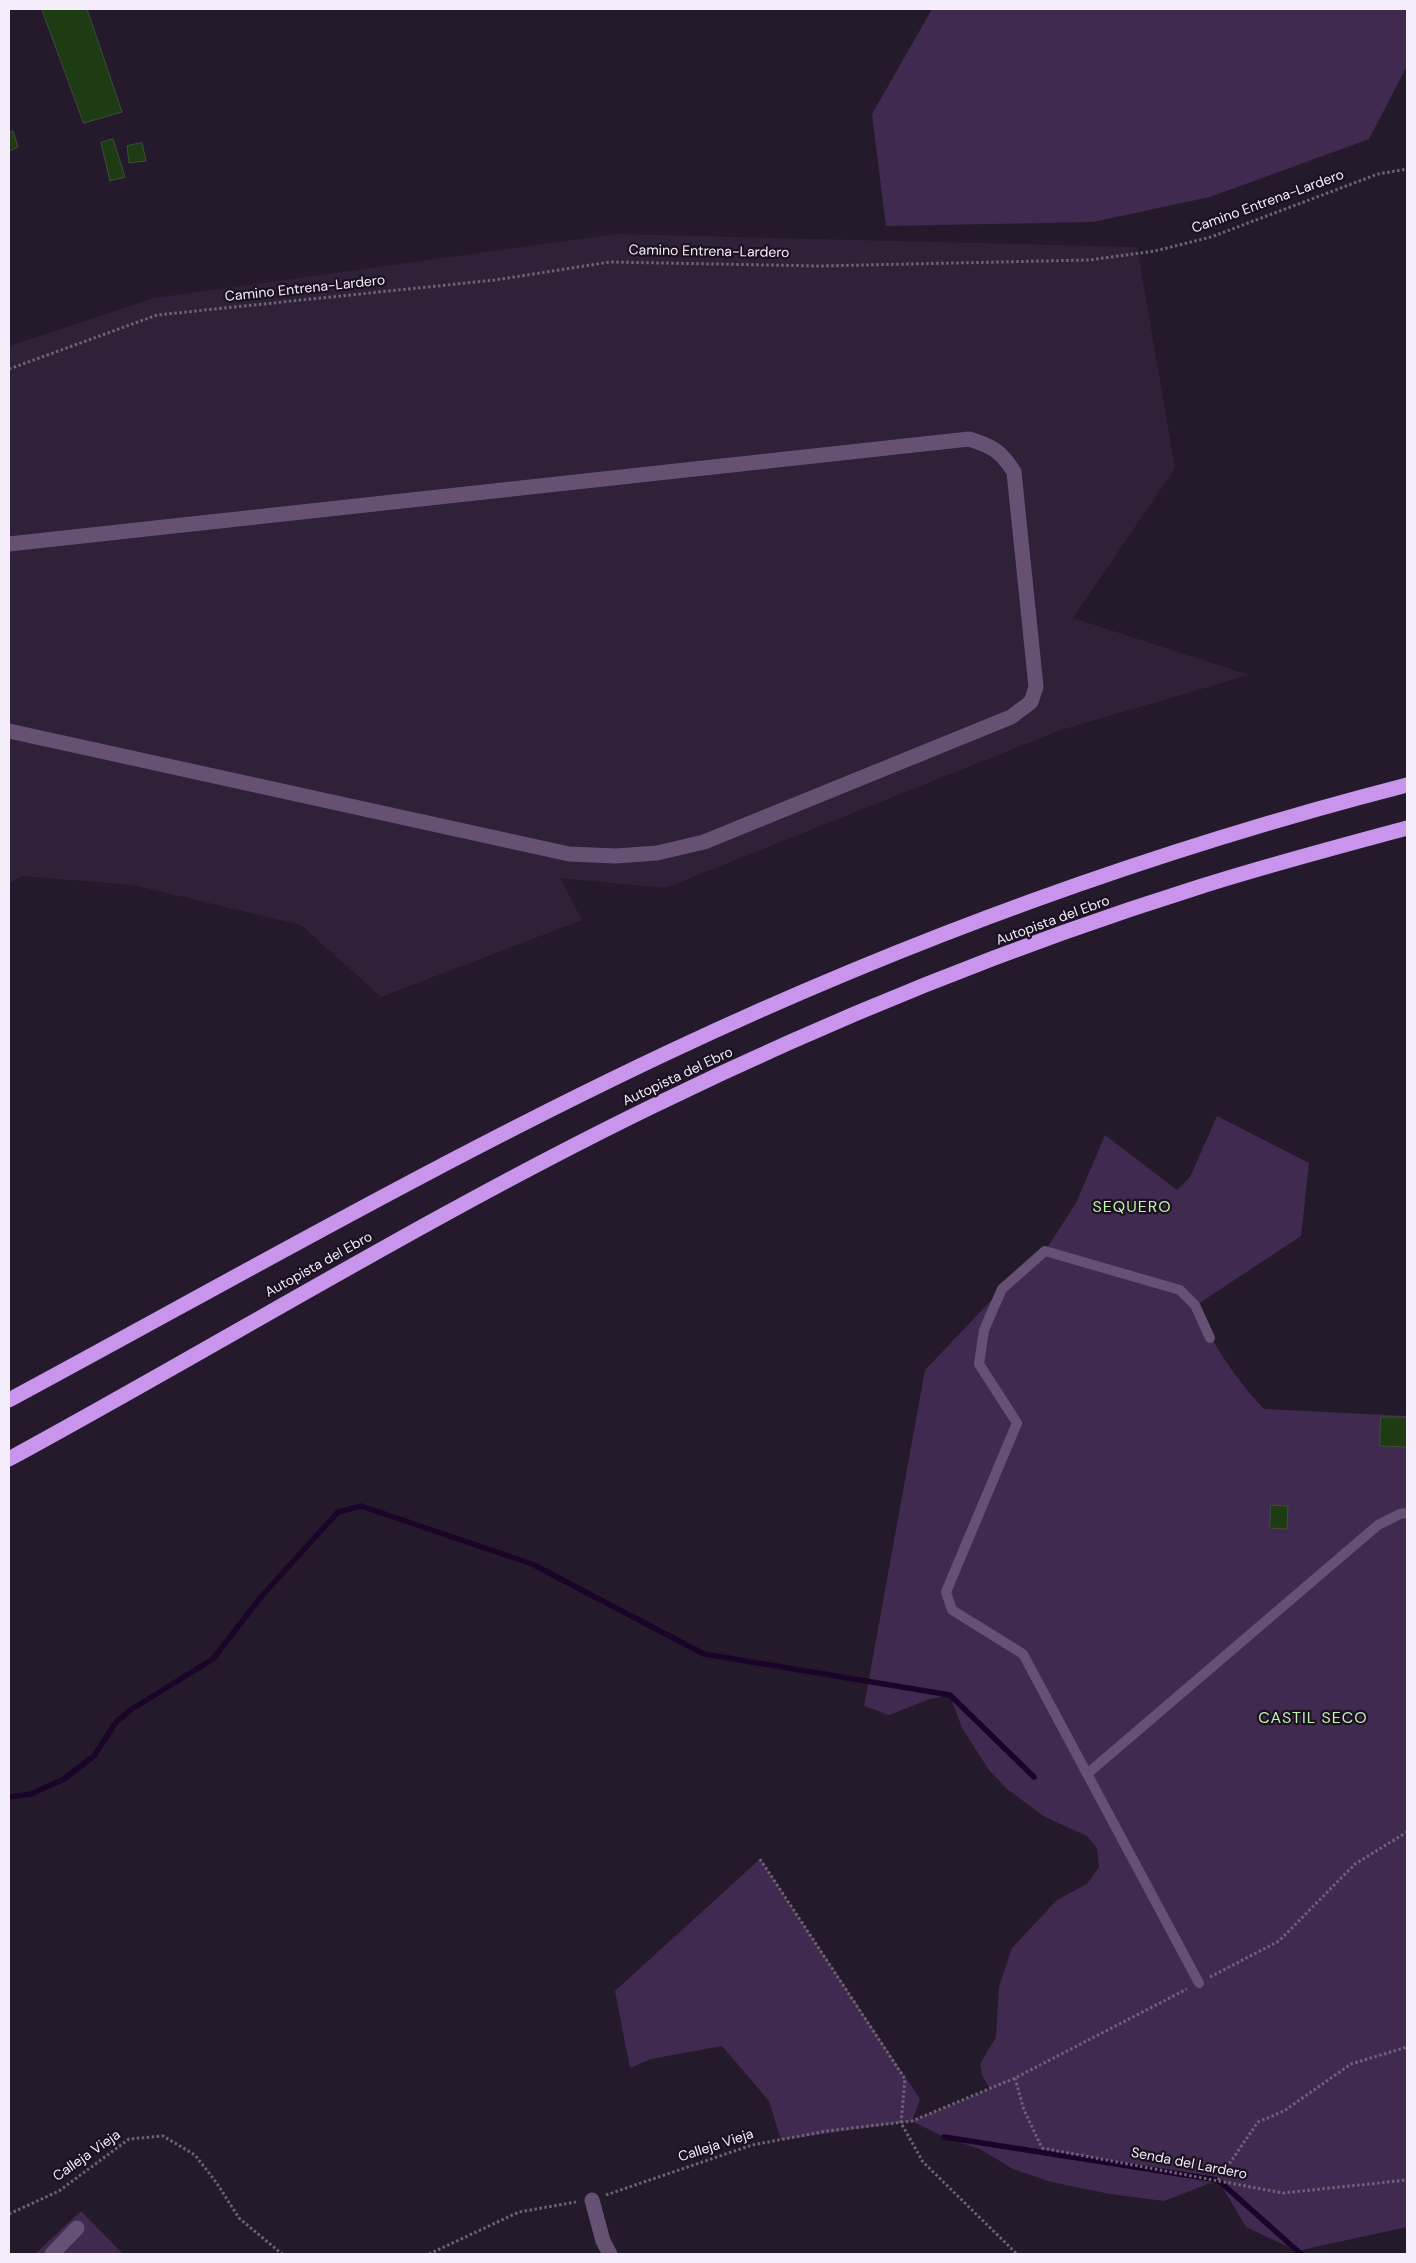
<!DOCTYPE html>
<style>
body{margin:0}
#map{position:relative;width:1416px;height:2263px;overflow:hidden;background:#241a2b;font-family:"DM Sans",sans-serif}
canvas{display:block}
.frame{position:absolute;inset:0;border:10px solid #f5eefa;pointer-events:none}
</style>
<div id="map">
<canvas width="1416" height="2263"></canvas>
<div class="frame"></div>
</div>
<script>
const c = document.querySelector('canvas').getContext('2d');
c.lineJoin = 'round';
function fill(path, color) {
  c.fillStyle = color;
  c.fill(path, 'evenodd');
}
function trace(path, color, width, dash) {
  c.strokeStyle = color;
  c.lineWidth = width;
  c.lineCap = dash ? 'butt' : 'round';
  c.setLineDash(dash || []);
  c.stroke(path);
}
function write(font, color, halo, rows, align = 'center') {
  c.font = font + ' "DM Sans",sans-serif';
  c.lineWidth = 4.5;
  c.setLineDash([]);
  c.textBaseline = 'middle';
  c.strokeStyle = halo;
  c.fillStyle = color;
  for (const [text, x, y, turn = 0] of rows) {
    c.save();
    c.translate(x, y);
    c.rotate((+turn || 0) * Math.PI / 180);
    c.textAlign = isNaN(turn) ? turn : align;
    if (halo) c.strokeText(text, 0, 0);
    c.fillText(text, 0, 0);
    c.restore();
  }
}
fill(new Path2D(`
 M616,234L1137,247L1175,468L1073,618L1249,675L1058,731L665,888L560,878L582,920L381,997L301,925L133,885L22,876L9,884V346L154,298Z`), '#2f2238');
fill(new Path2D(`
 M932,9H1407V66L1369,139L1210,197L1093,222L886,226L872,114Z
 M1217,1116L1309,1163L1301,1236L1195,1306C1214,1346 1234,1377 1264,1409L1407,1416V2227L1297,2251L1246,2227L1218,2180L1164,2201L1110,2194L1051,2182L1013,2169L980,2149L944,2137L912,2121L781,2140L769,2101L722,2046L651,2059L630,2068L615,1991L760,1859L920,2099L912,2121L990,2089L982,2075L980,2064L996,2037L999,1987L1012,1948L1057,1900L1087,1884L1099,1867L1097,1848L1087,1836L1045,1817L1007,1789L989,1770L962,1728L950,1695L930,1699L889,1715L864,1706L925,1370L1002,1289L1045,1251L1076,1203L1105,1135L1177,1190L1190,1177Z
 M81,2211L123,2254H35Z`), '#412a50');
trace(new Path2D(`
 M9,1797L31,1794L64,1779L94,1756L116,1722L132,1709L213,1659L260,1598L338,1512L361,1506L532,1564L704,1654L950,1695L1034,1777
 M944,2137L1218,2180L1301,2254`), '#1b0429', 5.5);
const building = new Path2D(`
 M42,9H87L122,112L84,123Z
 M13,131L18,147L9,151V133Z
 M113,139L125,177L110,181L101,143Z
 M142,143L146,161L129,163L127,146Z
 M1381,1417H1407V1447L1380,1446Z
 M1271,1505L1288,1506L1287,1529L1270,1528Z`);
fill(building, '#1e3c13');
trace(building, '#404d3c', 1);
trace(new Path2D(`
 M9,369L157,315L495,280L610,262L820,266L1089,260L1155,251L1211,237L1378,174L1407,169
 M760,1859L905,2079L901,2123L923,2162L1017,2254
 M1210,1977L1279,1941L1355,1864L1407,1832
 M1015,2078L1024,2110L1042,2148L1283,2193L1407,2180
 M1218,2180L1258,2122L1284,2111L1351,2064L1407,2047
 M606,2195L752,2145L827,2131L912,2121L1015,2078L1187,1989
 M9,2214L59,2191L129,2139L163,2136L195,2155L216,2182L239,2218L282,2254
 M429,2254L519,2212L576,2202`), '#6c6373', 3, [2.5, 2.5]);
trace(new Path2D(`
 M1087,1774L1378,1525L1400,1514L1407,1513
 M1199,1983L1023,1654L952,1610L946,1592L1017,1423L979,1364L984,1330L1002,1289L1045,1251L1180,1290L1195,1305L1210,1338`), '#655174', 10);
trace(new Path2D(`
 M9,544L969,439C992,446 1001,451 1014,472L1036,687L1031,702L1011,717L704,842L657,853L616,856L569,854L9,731
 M592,2200L603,2241L610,2254
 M52,2254L77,2228`), '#655174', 15);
trace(new Path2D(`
 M9,1400C228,1282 444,1158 669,1052C907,940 1154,850 1407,785
 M9,1459C224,1342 433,1213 653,1106C827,1021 1014,945 1199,887C1268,865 1337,847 1407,828`), '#c994ec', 15);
write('14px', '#f5eefa', '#1b1121', [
 ["Camino Entrena-Lardero",1268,202,-20],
 ["Camino Entrena-Lardero",709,252,1],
 ["Camino Entrena-Lardero",305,289,-6],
 ["Autopista del Ebro",1053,921,-20],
 ["Autopista del Ebro",678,1077,-25],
 ["Autopista del Ebro",319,1265,-29],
 ["Calleja Vieja",716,2146,-18],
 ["Calleja Vieja",87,2156,-35],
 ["Senda del Lardero",1189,2164,11]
]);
c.letterSpacing = '1px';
write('16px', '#c1f2b2', '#1b1121', [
 ["SEQUERO",1132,1208],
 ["CASTIL SECO",1313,1719]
]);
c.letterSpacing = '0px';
</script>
